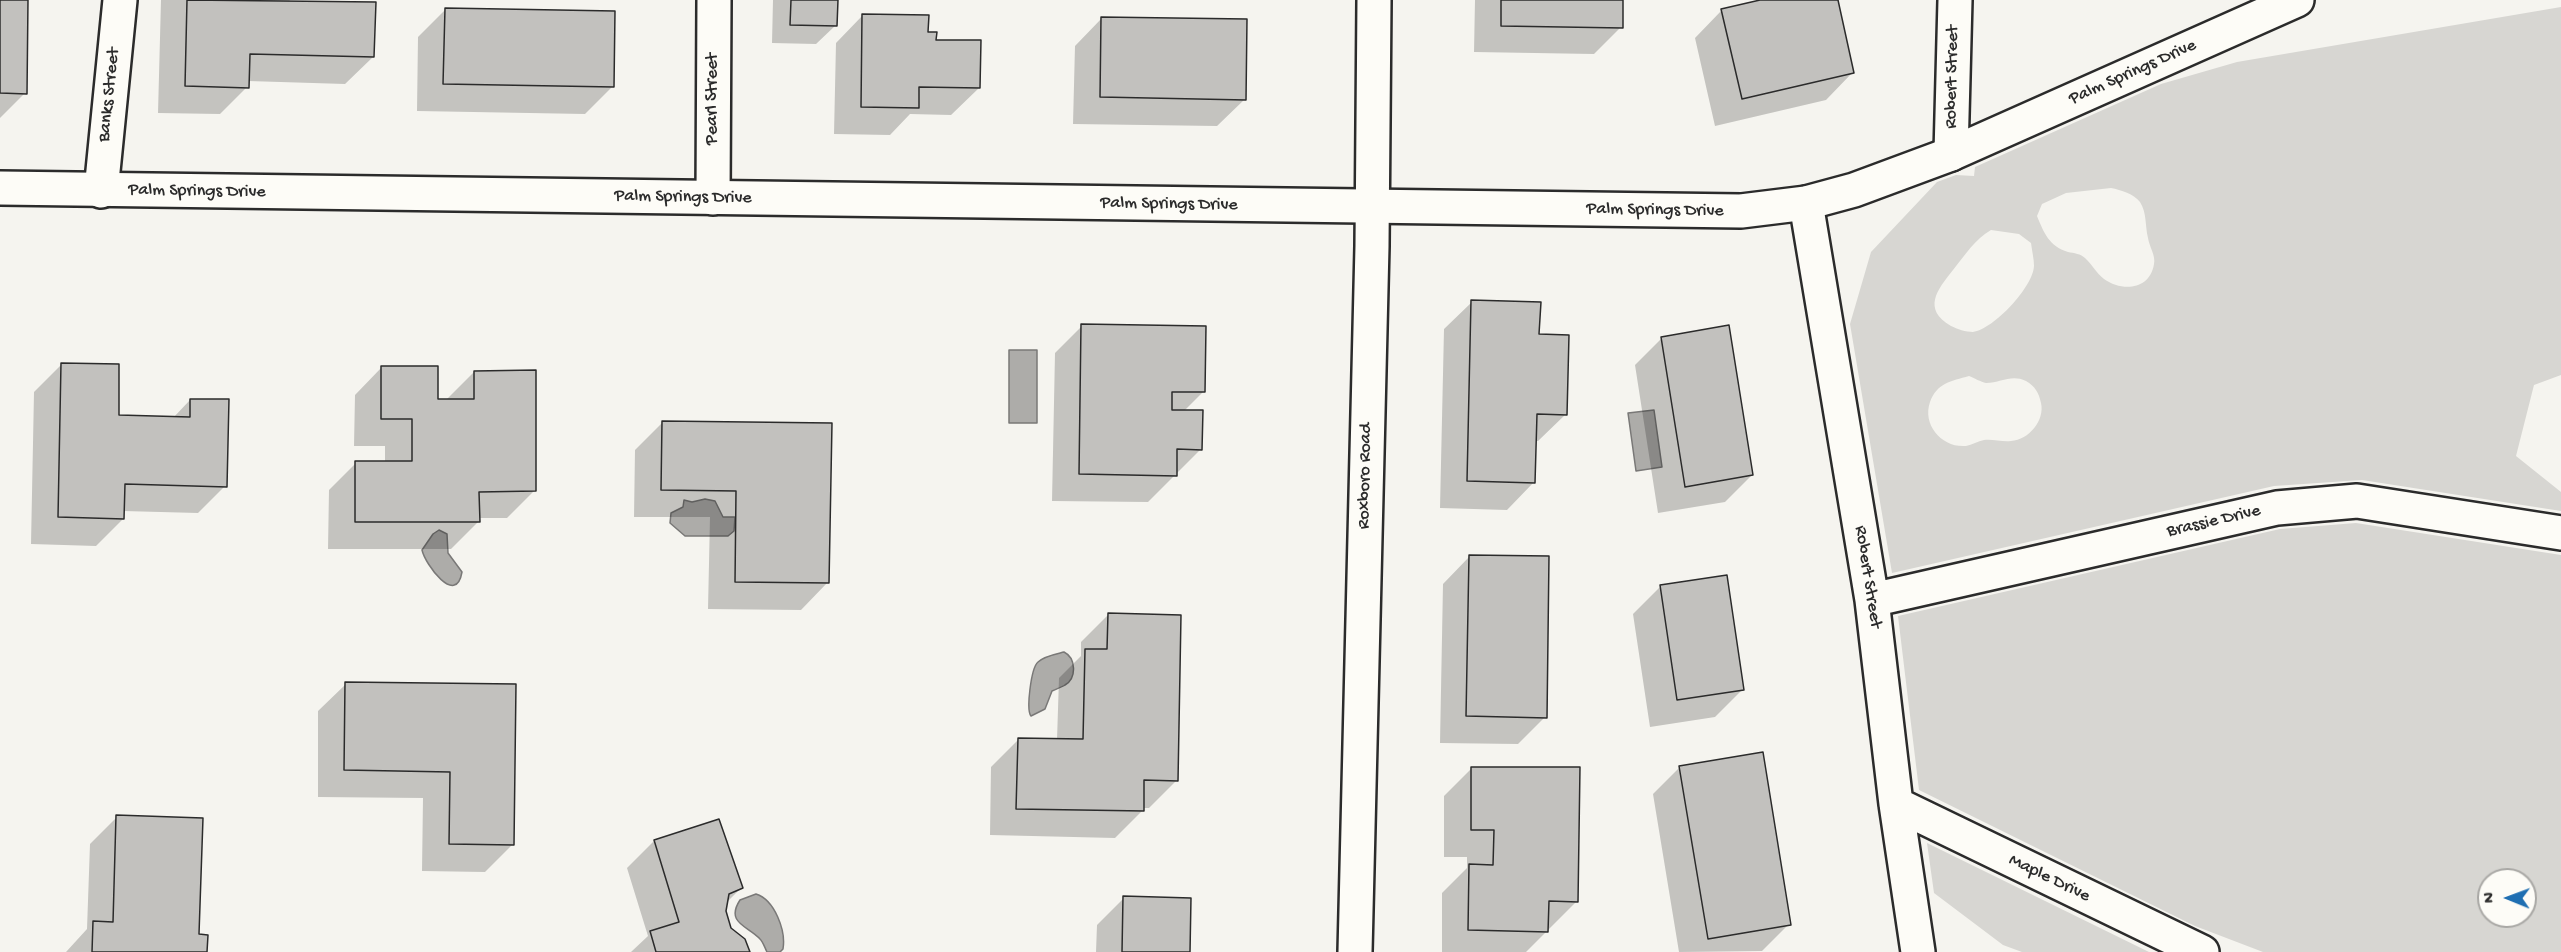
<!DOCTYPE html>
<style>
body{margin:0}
#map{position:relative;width:2561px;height:952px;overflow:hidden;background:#f5f4ef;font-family:"Gochi Hand",sans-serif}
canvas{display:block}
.north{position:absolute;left:2477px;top:868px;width:60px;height:60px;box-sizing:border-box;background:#fdfcf7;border:2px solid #a9a8a5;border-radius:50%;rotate:271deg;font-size:16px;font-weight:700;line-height:24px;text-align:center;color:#2b2b2b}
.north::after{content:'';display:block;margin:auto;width:21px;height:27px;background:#1f6fb2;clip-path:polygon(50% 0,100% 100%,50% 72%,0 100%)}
</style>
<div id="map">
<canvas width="2561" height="952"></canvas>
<div class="north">N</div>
</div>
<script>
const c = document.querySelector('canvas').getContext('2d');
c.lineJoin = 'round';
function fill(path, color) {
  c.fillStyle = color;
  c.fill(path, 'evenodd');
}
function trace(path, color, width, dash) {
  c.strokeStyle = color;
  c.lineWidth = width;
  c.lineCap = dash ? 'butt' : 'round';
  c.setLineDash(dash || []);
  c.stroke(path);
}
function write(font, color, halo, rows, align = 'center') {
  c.font = font + ' "Gochi Hand",sans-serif';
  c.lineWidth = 6;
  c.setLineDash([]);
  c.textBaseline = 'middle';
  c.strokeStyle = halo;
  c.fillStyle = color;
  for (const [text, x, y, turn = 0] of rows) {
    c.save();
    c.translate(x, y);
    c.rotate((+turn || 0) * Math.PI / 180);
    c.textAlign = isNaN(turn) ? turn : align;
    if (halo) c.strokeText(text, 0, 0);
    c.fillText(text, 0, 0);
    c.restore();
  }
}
fill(new Path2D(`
 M2561,7V375L2534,385L2516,456L2561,492V511L2362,480L2274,486L1892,573L1850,324L1871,252L1937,182L1956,175L1974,176L1975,167L2161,84L2237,62ZM2111,188C2121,190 2134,194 2140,202C2147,213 2145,226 2148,238C2149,246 2156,256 2154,264C2150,290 2122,292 2104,279C2096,273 2092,264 2085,258C2081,254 2074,253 2068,252C2049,246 2044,233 2037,216L2042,204L2066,193ZM1991,230L2019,234L2031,243C2032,251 2034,259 2034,266C2033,287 1994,329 1973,332C1966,332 1957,329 1951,326C1922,309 1937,290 1953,270C1965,255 1975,239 1991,230ZM1969,376C1974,378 1981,382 1986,383C2001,383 2011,374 2026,381C2035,386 2039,393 2041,403C2045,420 2029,440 2011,441C2002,442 1993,439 1984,440C1978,441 1972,445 1966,446C1942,448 1922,425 1930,402C1937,383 1951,381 1969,376Z
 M2356,523L2561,555V952H2263L2195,926L1919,790L1898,616L2280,529ZM2489,880H2525V916H2489Z
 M1927,843L2149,952H2022L2003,945L1934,893Z`), '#d7d6d2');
const water = new Path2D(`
 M1009,350H1037V423H1009Z
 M1654,410L1662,467L1636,471L1628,413Z
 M705,499L715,501L723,517H735L734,531L728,536H685L670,523L671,513L683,507L684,500L692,502Z
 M439,530L447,534L448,553L462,572C456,607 425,564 422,550L433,534Z
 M1064,652C1076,658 1077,678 1065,685C1062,687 1056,689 1052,691L1045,709L1031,716C1026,710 1031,668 1038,662C1044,656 1056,654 1064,652Z
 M756,894C775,900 786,931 783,949L780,952H767C765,948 763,942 760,939C748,926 725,923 740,900Z`);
fill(water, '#adaca9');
trace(water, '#797877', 1.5);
fill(new Path2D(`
 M0,0H27L25,93L0,118Z
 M161,0H289L373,57L345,84L248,81L247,87L220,114L158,113Z
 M773,0H836V25L816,44L772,43Z
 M1475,0H1622L1621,27L1594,54L1474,52Z
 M1767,0H1836L1853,72L1826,100L1715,126L1695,38L1722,10Z
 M445,10L612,87L585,114L417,111L418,37Z
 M863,15L927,34L979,88L951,115L910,114L890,135L834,134L836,43Z
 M1102,18L1245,99L1217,126L1073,124L1075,46Z
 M1472,302L1538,335L1566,414L1538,441H1535L1534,482L1507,510L1440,508L1444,329Z
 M1082,326L1203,392L1184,411L1200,450L1148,502L1052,501L1055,353Z
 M1662,338L1752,475L1725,502L1658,513L1635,365Z
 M62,364L117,417L173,418L190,400L225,486L198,513L123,511V519L96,546L31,544L34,392Z
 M382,367L436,401L447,399L474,372L534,491L507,518H478V522L451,549H328L329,490L356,463H385V446H354L355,395Z
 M662,423L830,425L828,582L801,610L708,609L710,517H634L635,450Z
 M1470,556L1545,717L1518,744L1440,743L1443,584Z
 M1660,587L1743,689L1715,717L1650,727L1633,614Z
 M1108,615L1176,781L1149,808H1142V811L1115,838L990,835L991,767L1018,740H1057L1059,678L1081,656V642Z
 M346,684L514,686L512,845L485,872L422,871L423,798L318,797V711Z
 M1680,767L1789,924L1762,951L1679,952L1653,794Z
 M1472,768L1577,901L1526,952H1442V893L1467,868V857H1444V796Z
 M117,817L197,936L206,952H66L87,929L90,844Z
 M654,841L741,888L726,903L725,911L729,929L748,952H631L648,936L627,868Z
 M1124,898L1189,952H1096L1097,925Z`), '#0003');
const building = new Path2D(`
 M0,0H28L27,94L0,93Z
 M187,0L376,2L374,57L250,54L249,88L185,86Z
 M791,0H838L837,26L790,25Z
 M1501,0H1623V28L1501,26Z
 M1760,0H1838L1854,73L1742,99L1721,9Z
 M445,8L615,11L614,87L443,84Z
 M862,14L929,15L928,32H937L936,40H981L980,88L919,87V108L861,107Z
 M1101,17L1247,19L1246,100L1100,97Z
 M1471,300L1541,302L1539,334L1569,335L1567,415L1537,414L1535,483L1467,481Z
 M1081,324L1206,326L1205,392H1172V410H1203L1202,450L1177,449V476L1079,474Z
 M1729,325L1753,475L1685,487L1661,337Z
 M61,363L119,364V415L190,417V399H229L227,487L125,484L124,519L58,517Z
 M381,366H438V399H474V371L536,370V491L479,492L480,522H355V461H412V419H381Z
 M662,421L832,423L829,583L735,582L736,491L661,490Z
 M1469,555L1549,556L1547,718L1466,716Z
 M1727,575L1744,690L1677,700L1660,585Z
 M1108,613L1181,615L1178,781L1144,780V811L1016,809L1018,738L1083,739L1085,649H1107Z
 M345,682L516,684L514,845L449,844L450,772L344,770Z
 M1763,752L1791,925L1708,939L1679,766Z
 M1471,767H1580L1578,902L1549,901L1548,932L1468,930L1469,864L1493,865L1494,830H1471Z
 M116,815L203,818L199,934L208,935L207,952H92L93,921L113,922Z
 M719,819L743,888L729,894L726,911L731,928L745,939L750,952H656L650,931L679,922L654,840Z
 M1123,896L1191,898L1190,952H1122Z`);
fill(building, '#c2c1be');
trace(building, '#2b2b2b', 1.5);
const street = new Path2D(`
 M1951,154L1955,0
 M101,191L120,0
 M713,198L714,0
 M1806,203L1872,600L1896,804L1918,952
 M1872,600L2277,508L2357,501L2561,533
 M1896,804L2202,952
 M1355,952L1372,246L1374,0`);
const secondary = new Path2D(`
 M0,188L1741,211L1806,203L1854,190L1951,154L2297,0`);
trace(street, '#2b2b2b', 38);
trace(secondary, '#2b2b2b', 38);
trace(street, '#fdfcf7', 33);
trace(secondary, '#fdfcf7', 33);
write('18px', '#2b2b2b', '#fdfcf7', [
 ["Palm Springs Drive",2133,73,-24],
 ["Robert Street",1953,77,-89],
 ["Banks Street",110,95,-84],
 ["Pearl Street",713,99,-90],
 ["Palm Springs Drive",197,192,1],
 ["Palm Springs Drive",683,198,1],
 ["Palm Springs Drive",1169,205,1],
 ["Palm Springs Drive",1655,211,1],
 ["Roxboro Road",1366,476,-89],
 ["Brassie Drive",2214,522,-13],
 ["Robert Street",1867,577,81],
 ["Maple Drive",2049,879,26]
]);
</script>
